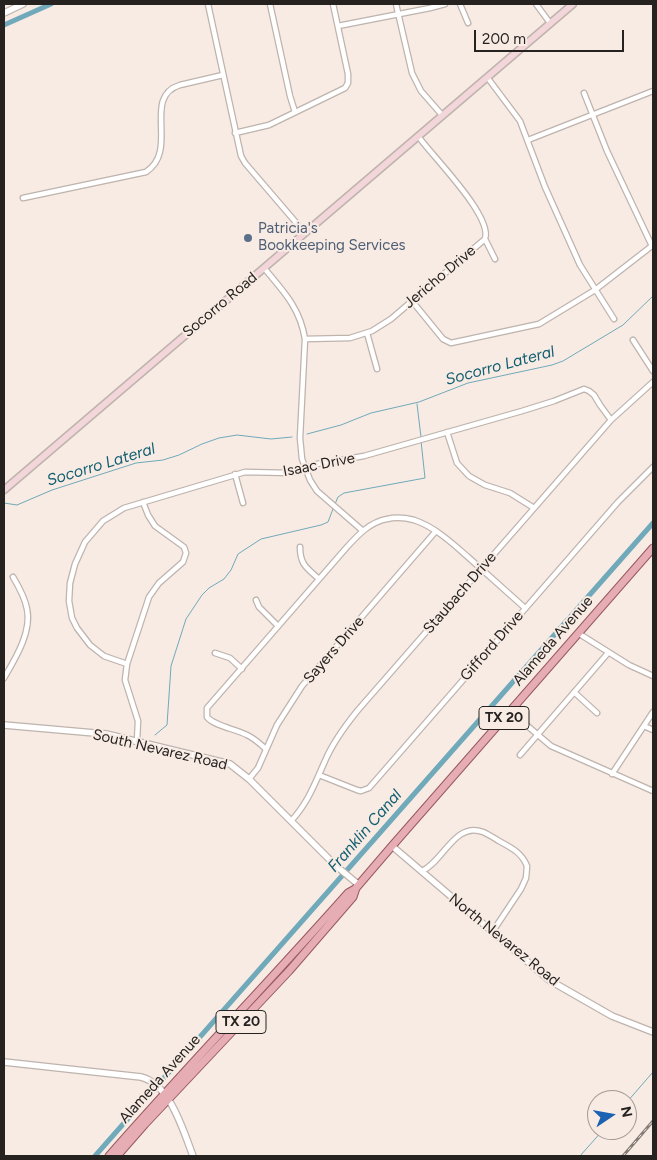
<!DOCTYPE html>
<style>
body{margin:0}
#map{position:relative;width:657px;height:1160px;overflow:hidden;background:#f7ebe4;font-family:Figtree,sans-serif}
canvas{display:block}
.frame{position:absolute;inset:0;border:5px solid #26221f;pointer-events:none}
.north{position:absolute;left:587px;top:1090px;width:50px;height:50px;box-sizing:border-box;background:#f7ebe4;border:1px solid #a39b95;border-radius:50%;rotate:78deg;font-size:14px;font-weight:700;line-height:20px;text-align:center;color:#26221f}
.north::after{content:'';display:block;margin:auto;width:18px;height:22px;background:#1b62b2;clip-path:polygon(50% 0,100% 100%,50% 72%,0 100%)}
.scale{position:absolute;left:474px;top:30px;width:150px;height:22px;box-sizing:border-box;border:2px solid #26221f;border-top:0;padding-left:6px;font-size:15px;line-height:18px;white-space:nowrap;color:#26221f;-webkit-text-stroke:4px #f7ebe4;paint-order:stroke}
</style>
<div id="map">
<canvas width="657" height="1160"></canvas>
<div class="frame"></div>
<div class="north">N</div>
<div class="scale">200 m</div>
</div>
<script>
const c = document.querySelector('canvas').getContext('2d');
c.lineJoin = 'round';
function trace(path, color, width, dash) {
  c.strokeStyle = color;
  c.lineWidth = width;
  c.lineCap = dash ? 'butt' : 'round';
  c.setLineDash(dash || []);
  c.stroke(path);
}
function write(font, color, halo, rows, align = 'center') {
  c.font = font + ' Figtree,sans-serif';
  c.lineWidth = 4;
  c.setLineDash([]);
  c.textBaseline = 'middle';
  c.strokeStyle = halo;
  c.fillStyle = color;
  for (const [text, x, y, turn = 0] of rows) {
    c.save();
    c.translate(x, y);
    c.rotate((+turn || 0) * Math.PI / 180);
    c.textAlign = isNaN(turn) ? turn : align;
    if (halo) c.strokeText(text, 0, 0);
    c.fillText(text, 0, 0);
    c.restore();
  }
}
trace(new Path2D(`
 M417,404L421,437
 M307,434L341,425L371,413L419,402L468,383L552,365L563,361L623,325L653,296
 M4,503L17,505L52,490L136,463L163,460L179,455L202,444L219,438L237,435L271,439L292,437
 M335,504L338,497L344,493L425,478L421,441
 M155,735L167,725L171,666L186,619L202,595L209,588L224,579L231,570L238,554L261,539L321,525L328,522L333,509
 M627,1102L653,1072
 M580,1156L603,1130`), '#70a9b9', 1);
trace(new Path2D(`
 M4,25L51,4
 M95,1156L653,523`), '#70a9b9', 5);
const minor = new Path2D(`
 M208,4L241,156L245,163L305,233
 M270,4L290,96L295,112
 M396,4L412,73L421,91L442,115
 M460,4L468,23
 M536,4L550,23
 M338,26L430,8L445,4
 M487,77L520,121L545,187L580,265L614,319
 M584,93L607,151L652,246
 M235,133L269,125L345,88L348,83V74L333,4
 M528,140L653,91
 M23,198L146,172C180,150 141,97 180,85L223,75
 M485,239L495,259
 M264,268C284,292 300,308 305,339L300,438L302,459L310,480L317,491L363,531
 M412,301L443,339L451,343L539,324L595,290L653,245
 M367,333L377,369
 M305,339L350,338L372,331L391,319L485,239C493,216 432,156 418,136
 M633,340L653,371
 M447,432L457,463L469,476L485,485L510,493L534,508
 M235,474L243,503
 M300,547C300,565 307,568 319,579
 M256,600L259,607L278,626
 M578,633L629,665L653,676
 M215,653L230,658L242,669
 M127,664L104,656L90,645L77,628L72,618L69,601L70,583L75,564L85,542L103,521L124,508L245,472L291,473L317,464L364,456L522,411L554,401L584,389L589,391L594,395L600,405L611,420
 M4,678C15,659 32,632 27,609C25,598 19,587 13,577
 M574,692L597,713
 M510,711L551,746L653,791
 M644,726L653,730
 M137,741L138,721L125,680L127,664L149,597L159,583L183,562L186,553L184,547L155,526L148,515L143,502
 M266,749C260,744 254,738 247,735C236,729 214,726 207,717V708L347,547C358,535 370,522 387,519C396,517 406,518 414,520C435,527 452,543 468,557C487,574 506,591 525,608
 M520,755L608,653
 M612,774L653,712
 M319,775L357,790L361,791L369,788L618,502L653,467
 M249,779L258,768L277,725L302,686L436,531
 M291,821C308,803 315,783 325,761C333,742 345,726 358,710L611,420L653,382
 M422,871C443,862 455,821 483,832C488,834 494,838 499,841C512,848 522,853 527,866L526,878L521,889L493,931`);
const tertiary = new Path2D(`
 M4,13L23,4
 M4,725L106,734L230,764L249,779L335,865L359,885
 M392,846L549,980L612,1016L653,1032
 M4,1062L141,1077C170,1084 183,1130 193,1156`);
const secondary = new Path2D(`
 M4,490L573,4`);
const primary = new Path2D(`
 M109,1156C187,1067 269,982 348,893L355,889
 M117,1156L145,1124L289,971L353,897L356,888L392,846L653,548`);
trace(minor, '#bfb3ad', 7);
trace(tertiary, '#bfb3ad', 8);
trace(secondary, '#bfb3ad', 9);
trace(primary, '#98595f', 9);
trace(minor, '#fff', 4.5);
trace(tertiary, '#fff', 5.5);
trace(secondary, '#f2d6da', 6);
trace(primary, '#e6adb4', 7);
const rail = new Path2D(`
 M623,1156L653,1121`);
trace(rail, '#827b76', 3);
trace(rail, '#f7ebe4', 1, [4]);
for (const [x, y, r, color] of [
 [248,238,5,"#5c6f8a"]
]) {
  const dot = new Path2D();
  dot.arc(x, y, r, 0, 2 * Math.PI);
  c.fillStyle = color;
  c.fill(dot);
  trace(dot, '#f7ebe4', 2);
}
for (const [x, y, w] of [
 [504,718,50],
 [241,1022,50]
]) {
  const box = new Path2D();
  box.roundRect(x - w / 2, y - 11.5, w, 23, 4);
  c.fillStyle = '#f7ebe4';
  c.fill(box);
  trace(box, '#26221f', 1);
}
write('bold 14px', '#26221f', null, [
 ["TX 20",504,718],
 ["TX 20",241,1022]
]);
write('15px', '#4e5e75', '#f7ebe4', [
 ["Patricia's",258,229],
 ["Bookkeeping Services",258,246]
], 'left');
write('15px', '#26221f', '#f7ebe4', [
 ["Jericho Drive",440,277,-40],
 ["Socorro Road",220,305,-40],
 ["Isaac Drive",319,465,-11],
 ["Staubach Drive",460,593,-49],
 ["Alameda Avenue",553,641,-49],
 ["Gifford Drive",492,646,-49],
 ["Sayers Drive",334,650,-49],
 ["South Nevarez Road",160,750,13],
 ["North Nevarez Road",504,940,39],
 ["Alameda Avenue",160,1079,-48]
]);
write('italic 16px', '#125f71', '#f7ebe4', [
 ["Socorro Lateral",500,366,-15],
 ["Socorro Lateral",101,465,-17],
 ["Franklin Canal",365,831,-49]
]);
</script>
